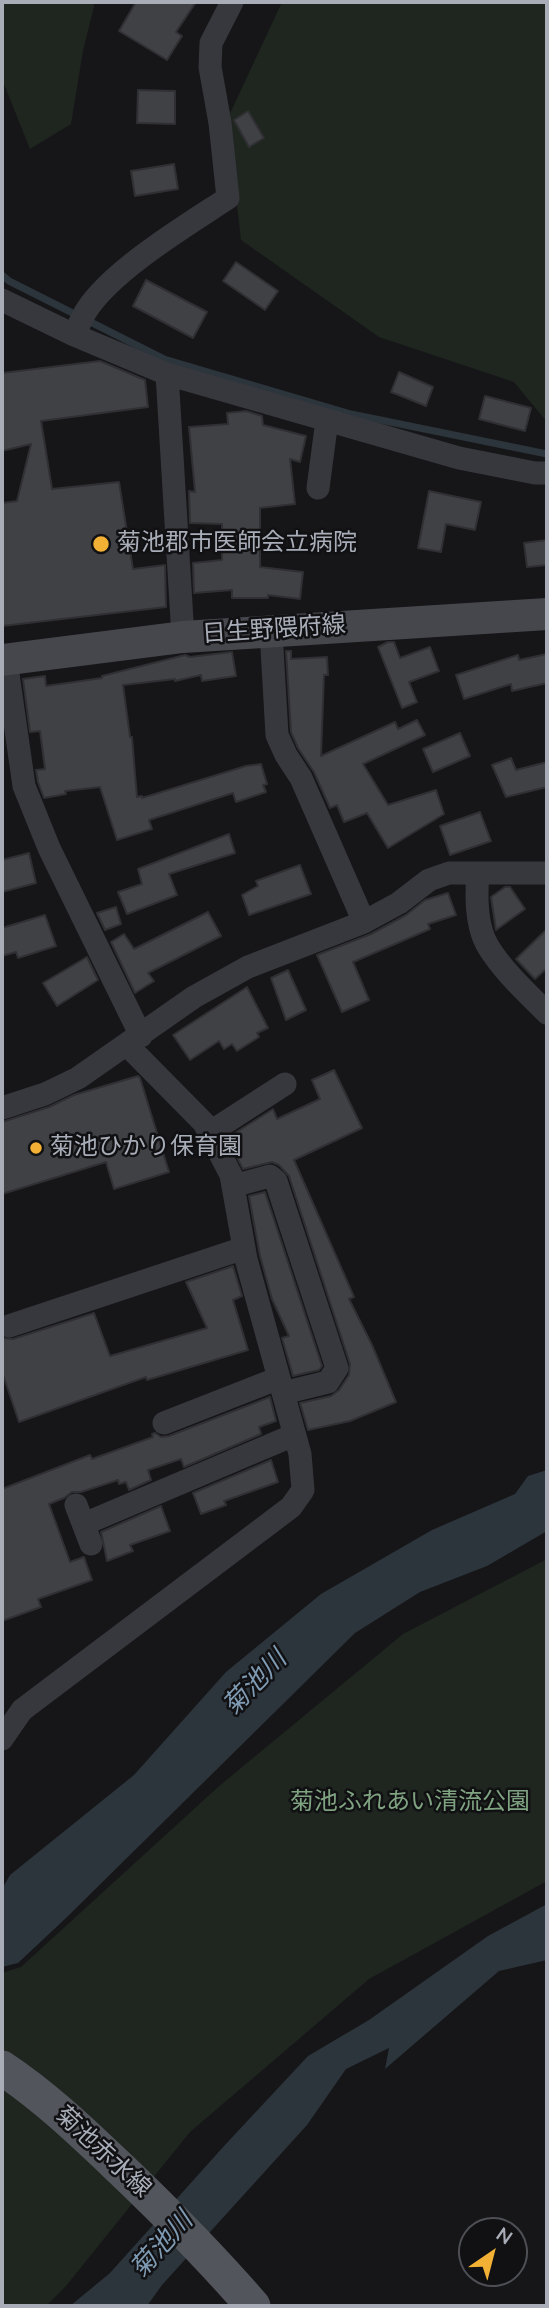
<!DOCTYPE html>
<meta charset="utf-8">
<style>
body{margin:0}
#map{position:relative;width:549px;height:2308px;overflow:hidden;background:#161618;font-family:"Nunito Sans",sans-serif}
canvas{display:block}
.frame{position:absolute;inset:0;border:4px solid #a8adb8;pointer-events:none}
.north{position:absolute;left:458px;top:2217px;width:70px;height:70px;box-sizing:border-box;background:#111113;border:2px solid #4d4f55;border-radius:50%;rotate:35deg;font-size:19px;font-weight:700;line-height:28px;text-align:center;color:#a8adb8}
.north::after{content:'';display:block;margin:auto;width:24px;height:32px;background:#f2b134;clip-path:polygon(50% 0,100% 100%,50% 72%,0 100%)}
</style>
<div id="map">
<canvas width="549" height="2308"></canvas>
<div class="frame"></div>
<div class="north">N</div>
</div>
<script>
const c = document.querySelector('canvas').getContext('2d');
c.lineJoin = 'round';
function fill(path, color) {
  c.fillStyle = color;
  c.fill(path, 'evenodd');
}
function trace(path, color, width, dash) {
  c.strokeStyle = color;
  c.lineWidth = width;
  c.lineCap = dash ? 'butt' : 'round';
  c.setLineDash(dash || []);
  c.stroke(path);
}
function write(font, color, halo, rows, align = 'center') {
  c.font = font + ' "Nunito Sans","Noto Sans JP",sans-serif';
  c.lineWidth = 5;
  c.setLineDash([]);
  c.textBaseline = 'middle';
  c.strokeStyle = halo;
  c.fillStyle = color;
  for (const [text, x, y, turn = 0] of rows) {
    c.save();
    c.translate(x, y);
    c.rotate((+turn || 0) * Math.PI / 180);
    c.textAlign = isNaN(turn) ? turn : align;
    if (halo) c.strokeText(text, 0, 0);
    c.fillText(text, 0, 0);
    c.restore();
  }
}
fill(new Path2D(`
 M2,2H95L83,51L71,124L30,149L2,79Z
 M282,2H547V422L514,382L379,337L241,240L227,120Z
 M547,1559V1881L369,1979L190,2132L66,2286L46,2306H2V1973L21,1967L218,1787L403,1634Z`), '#1e261f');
fill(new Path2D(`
 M547,1470V1531L487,1566L420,1592L355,1633L66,1918L18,1963L2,1967V1889L10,1875L134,1775L226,1672L321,1594L432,1530L515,1494L528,1476Z
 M547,1904V1960L499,1971L385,2069L389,2048L346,2069L307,2125L162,2285L147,2306H70L110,2273L224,2146L308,2056L369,2020L488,1936Z`), '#2c353c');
trace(new Path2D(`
 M2,275L9,281L164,359L351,414L547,454`), '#2c353c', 7);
const building = new Path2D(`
 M136,2H196L176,32L182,36L167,60L119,31Z
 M138,90L175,91V124L137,123Z
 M248,111L264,138L249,147L234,120Z
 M174,164L178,189L135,196L131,171Z
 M236,262L278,291L265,310L223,281Z
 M146,280L207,312L193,338L133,306Z
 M100,361L145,380L148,407L41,421L52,489L119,482L133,569L165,565L166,607L2,626V503L17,501L31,444L2,451V373Z
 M399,372L433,387L426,406L391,392Z
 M485,396L531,408L525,431L479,419Z
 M246,411L262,416L263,425L306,436L300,462L290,459L295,504L260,508V567L303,572L300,599L268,595V598H232V590L194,593L193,563L222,560V524L190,523L189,491L195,492L189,427L228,424L227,413Z
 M429,491L481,502L475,530L446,524L441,552L418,548Z
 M547,540V565L527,567L524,543Z
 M388,642H394L400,658L430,647L439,671L409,682L417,702L402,708L378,647Z
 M286,651H291V659L327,657L328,675H324L321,756L395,722L398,729L417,720L425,735L363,764L388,805L436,790L444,814L388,848L367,813L344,822L337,805L330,808L314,772L298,748L291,732Z
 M232,652L236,676L202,681L201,675L175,681V679L123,685L130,737H132L137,797L142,796V798L246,766L261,764L267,784L263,785L266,792L236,802L233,793L149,820L152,829L117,840L100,787L65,791L66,794L44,798L38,782L36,770L45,769L40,731L30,732L23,679L45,676L46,686L102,678V676L185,655L190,657Z
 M547,654V683L512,691L511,684L464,699L456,675L518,655L519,660Z
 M460,733L470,756L433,772L423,749Z
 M511,758L516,770L547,762V787L506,797L492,765Z
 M480,812L491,841L450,855L440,826Z
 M229,834L235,853L169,874L177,895L127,914L118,892L142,884L138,869Z
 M29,853L36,883L2,892V860Z
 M300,865L311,894L249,915L242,895L258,886L256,881Z
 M505,887H510L525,909L496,930L491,897Z
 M448,893L456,915L428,924L430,929L353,962L369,1000L342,1012L317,955L371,934L406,915L425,900Z
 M116,907L121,924L105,930L97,913Z
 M208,912L221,936L148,973L154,981L135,993L111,942L124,934L134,949Z
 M45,915L56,946L18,958L16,952L2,956V928Z
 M547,929V968L535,979L516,959Z
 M87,957L98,980L57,1006L43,983Z
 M288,970L306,1010L286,1020L271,978Z
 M247,987L268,1028L257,1033L259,1037L237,1051L232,1044L224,1049L219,1041L190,1060L173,1035Z
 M334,1070L362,1128L294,1160L354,1297L349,1299L372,1345L396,1402L350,1421L308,1430L300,1403L331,1396L339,1390L349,1375L350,1364L289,1176L279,1165L272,1162L243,1169L227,1138L273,1109L277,1119L320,1099L312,1080Z
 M138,1076L140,1078L169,1172L114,1189L106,1162L2,1194V1122L49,1107L74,1095Z
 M265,1192L322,1366L319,1370L293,1376L282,1338L289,1336L272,1299L260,1256L249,1196Z
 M233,1266L242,1296L233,1300L248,1350L147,1380L146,1377L19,1422L2,1372V1338L13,1339L94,1313L110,1356L207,1328L186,1282Z
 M270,1397L276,1421L259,1427L261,1434L184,1467L181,1459L148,1470L151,1480L129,1490L126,1482L119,1484L118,1480L81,1492H72L64,1498L49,1504L70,1562L84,1557L92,1580L38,1599L41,1607L2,1621V1489L90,1455L92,1459L153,1437L152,1434L155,1433L161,1437L169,1436Z
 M271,1460L278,1482L224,1501L226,1505L201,1514L193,1493Z
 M161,1506L170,1531L130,1545L133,1551L107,1561L101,1532Z`);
fill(building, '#404145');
trace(building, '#303034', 2);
trace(new Path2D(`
 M2,300L74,335L167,374L459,458L535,473H547
 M74,335C78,327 82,318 86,311C112,270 187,225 228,198L220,123L210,67L211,43L232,2
 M167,374L183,637
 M318,488L327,420
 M271,631L277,735L286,755L301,778L364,922
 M6,660L24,786L49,848L141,1036
 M478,873C476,896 476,928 489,948C504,972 527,993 547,1013
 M2,1108L45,1094L78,1078L194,997L248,967L364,922L399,903L429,880L449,873H547
 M209,1133L285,1084
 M233,1186L270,1176L276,1181L337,1368L328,1382L283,1393
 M9,1326L244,1248
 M164,1423L279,1378
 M76,1505L91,1544
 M84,1524L294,1435
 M2,1739L22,1710L291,1507L303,1490L300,1454L246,1259L231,1175L204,1123L127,1045`), '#37383d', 23);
trace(new Path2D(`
 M2,660L183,637L547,614`), '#45474d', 32);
trace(new Path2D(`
 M2,2068C46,2097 85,2135 124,2172C169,2215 212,2259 253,2306`), '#53555c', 35);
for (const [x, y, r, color] of [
 [101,544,9,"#f2b134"],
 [36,1148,7,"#f2b134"]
]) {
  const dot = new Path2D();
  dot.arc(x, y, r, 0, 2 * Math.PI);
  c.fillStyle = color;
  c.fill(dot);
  trace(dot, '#111113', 2.5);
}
write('24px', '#a8adb8', '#111113', [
 ["菊池郡市医師会立病院",117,544],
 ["菊池ひかり保育園",50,1148]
], 'left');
write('24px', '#a8adb8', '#111113', [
 ["日生野隈府線",274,631,-4],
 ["菊池赤水線",102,2153,43]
]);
write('24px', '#7fa381', '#111113', [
 ["菊池ふれあい清流公園",410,1803]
]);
write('italic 26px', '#7f9bb3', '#111113', [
 ["菊池川",256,1684,-46],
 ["菊池川",163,2246,-48]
]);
</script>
